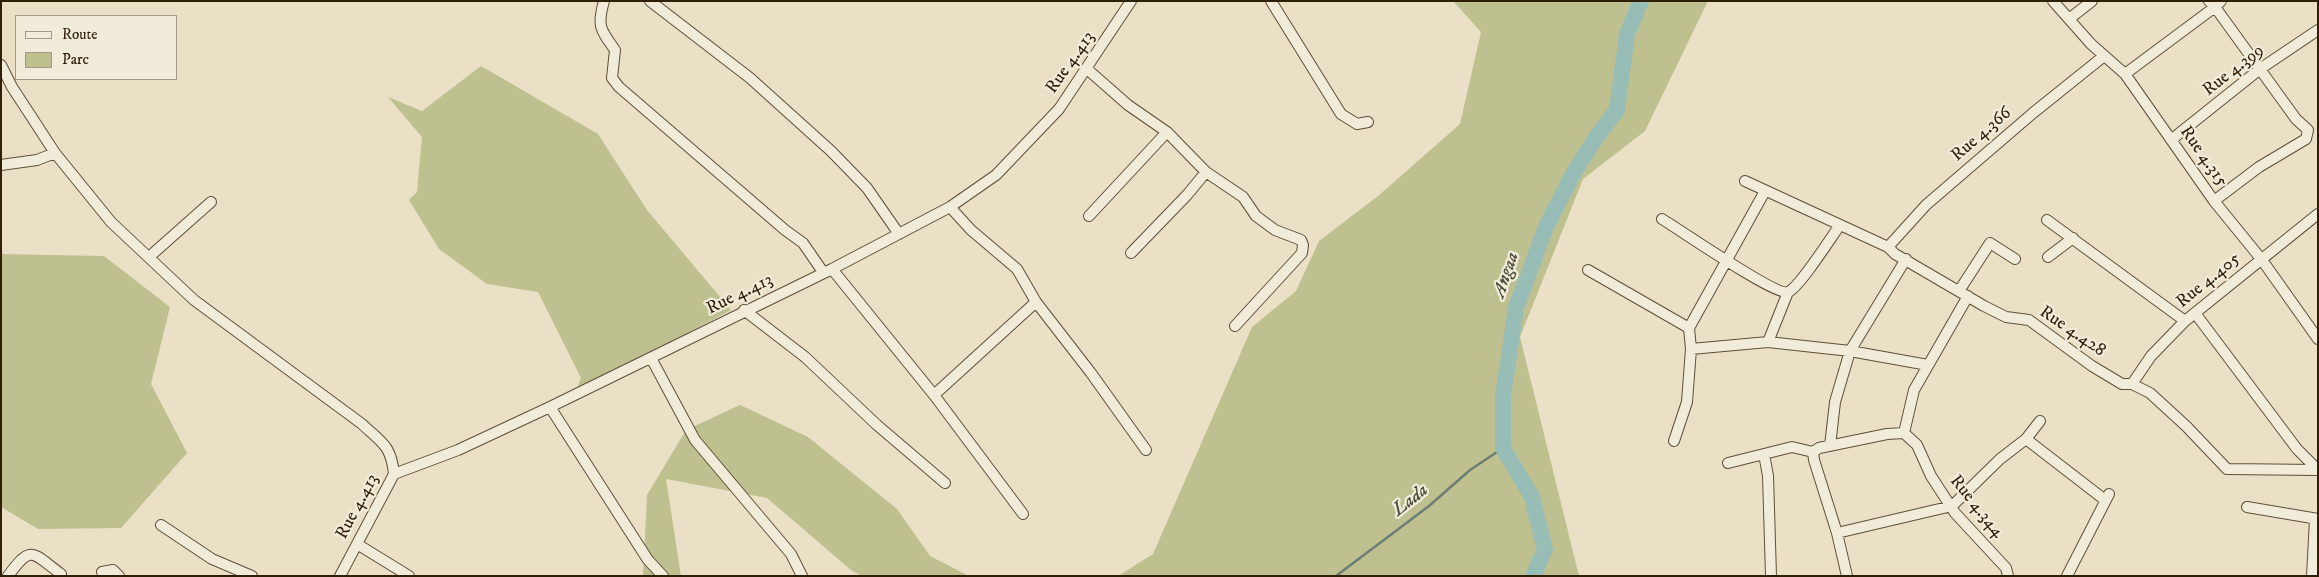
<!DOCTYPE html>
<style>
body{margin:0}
#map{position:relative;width:2319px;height:577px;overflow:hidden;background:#eae0c6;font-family:"IM FELL DW Pica",serif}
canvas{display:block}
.frame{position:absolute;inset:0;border:2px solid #2f1f07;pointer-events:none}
.legend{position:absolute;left:15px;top:15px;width:162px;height:65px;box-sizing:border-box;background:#f1ebda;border:1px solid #a39986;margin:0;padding:6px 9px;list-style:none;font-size:15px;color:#2f1f07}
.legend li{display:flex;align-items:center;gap:10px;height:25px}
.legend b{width:25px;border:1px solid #a39986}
</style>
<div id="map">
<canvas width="2319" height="577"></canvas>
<div class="frame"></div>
<ul class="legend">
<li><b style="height:6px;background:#f1ebda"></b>Route</li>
<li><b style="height:14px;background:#bec090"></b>Parc</li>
</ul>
</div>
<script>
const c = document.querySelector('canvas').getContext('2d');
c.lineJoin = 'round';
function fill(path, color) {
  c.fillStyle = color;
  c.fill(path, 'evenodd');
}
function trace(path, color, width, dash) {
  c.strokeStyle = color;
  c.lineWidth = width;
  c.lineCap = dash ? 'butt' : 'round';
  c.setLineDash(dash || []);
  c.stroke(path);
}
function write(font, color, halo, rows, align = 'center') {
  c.font = font + ' "IM FELL DW Pica",serif';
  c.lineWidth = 4.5;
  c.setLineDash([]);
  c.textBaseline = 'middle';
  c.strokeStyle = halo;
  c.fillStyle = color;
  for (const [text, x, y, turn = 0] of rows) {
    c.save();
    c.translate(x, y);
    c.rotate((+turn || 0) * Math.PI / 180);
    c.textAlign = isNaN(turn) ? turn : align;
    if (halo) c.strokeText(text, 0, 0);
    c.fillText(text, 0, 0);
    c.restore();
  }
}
fill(new Path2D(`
 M1453,1H1708L1645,131L1583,179L1520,337L1579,576H1118L1153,554L1252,327L1296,291L1319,241L1378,196L1460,124L1481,32Z
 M481,66L598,134L647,210L731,310L575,393L581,378L538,292L487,284L439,249L409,200L417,192L422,137L388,97L422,111Z
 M1,254L104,256L170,307L151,384L187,453L121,528L38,529L1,507Z
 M740,405L808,437L897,509L930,556L969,576H862L851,570L767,498L666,479L681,576H643L647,495L686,430Z`), '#bec090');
trace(new Path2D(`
 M1336,576L1429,506L1470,470L1503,448`), '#6e7e70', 2.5);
trace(new Path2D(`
 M1533,576L1545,549L1532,497L1503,448V396L1516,308L1546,227L1573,174L1597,136L1617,110L1627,34L1641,1`), '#98bdb6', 16);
const minor = new Path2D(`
 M604,1C597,26 600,29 615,50L612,78L619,87L785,230L803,243L823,272
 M650,1L750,78L831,151L867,188L899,234
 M1271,1L1341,114L1357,124L1368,122
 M2053,1L2091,44L2125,74L2214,201L2262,260L2318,339
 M2209,1L2215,7L2221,1
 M2069,19L2092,1
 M1,65L12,87L55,153L111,222L194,300L362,424C382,443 391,445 394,474
 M1087,69L1128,105L1167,132L1206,172L1243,197L1256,216L1275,230L1301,240L1303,245L1302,253L1235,326
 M2125,74L2215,7L2296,119L2308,130L2306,139L2259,167L2214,201
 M2171,140L2260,69L2318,30
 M1,165L37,160L55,153
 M1745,181L1888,247L1895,254L1984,306L2006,317L2029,320L2092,366L2122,384H2132L2150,393L2186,426L2227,469L2318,470
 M950,207L971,230L1017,269L1036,302L1091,373L1146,450
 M1089,216L1167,132
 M1662,219C1680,230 1776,296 1788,292C1799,288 1832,236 1840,225
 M2047,220L2185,321
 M1888,247L1926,205L2033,113L2104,56
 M1131,253L1187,195L1206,172
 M149,257L211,202
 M2048,257L2073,238
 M832,269L934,395L1023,514
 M1588,270L1689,328
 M1959,291L1990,243L2015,259
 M744,310L805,357L877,425L945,483
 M2195,313L2297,449L2318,470
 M1768,342L1788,292
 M1691,349L1689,328L1765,191
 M651,358L695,440L791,554L802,576
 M2132,384L2151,356L2185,321L2318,214
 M934,395L1036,302
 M550,407L648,560L663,576
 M1904,433L1917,445L1931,476L1955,513L2006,568L2008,576
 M1904,433L1914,390L1968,296
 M2026,439L2105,500
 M1674,441L1687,402L1691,349L1768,342L1850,351L1928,365
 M1830,446L1835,402L1850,351L1906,259
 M1813,452L1814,460L1837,533L1847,576
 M1813,452L1819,448L1887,434L1904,433
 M1764,454L1768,476L1771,576
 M1728,463L1792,447L1813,452
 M2247,507L2318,519
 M161,525L212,559L252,576
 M1837,533L1952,506L2000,459L2026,439L2040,421
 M357,544L409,576
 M102,572L113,570L119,576
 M8,576C32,543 32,553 61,574
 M340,576L394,474L458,450L550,407L832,269L950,207L996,175L1059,109L1131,1
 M2067,576L2109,494
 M2312,576L2315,519`);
trace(minor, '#5e4f37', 12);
trace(minor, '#f1ebda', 10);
write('18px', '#2f1f07', '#f1ebda', [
 ["Rue 4.413",1071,63,-55],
 ["Rue 4.399",2234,71,-38],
 ["Rue 4.366",1982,135,-41],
 ["Rue 4.315",2203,157,55],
 ["Rue 4.405",2209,281,-39],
 ["Rue 4.413",740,295,-26],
 ["Rue 4.428",2072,332,34],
 ["Rue 4.413",358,507,-62],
 ["Rue 4.344",1976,507,51]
]);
write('italic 19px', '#4e4e3c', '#f1ebda', [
 ["Angaa",1507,275,-71],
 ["Lada",1411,501,-38]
]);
</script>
